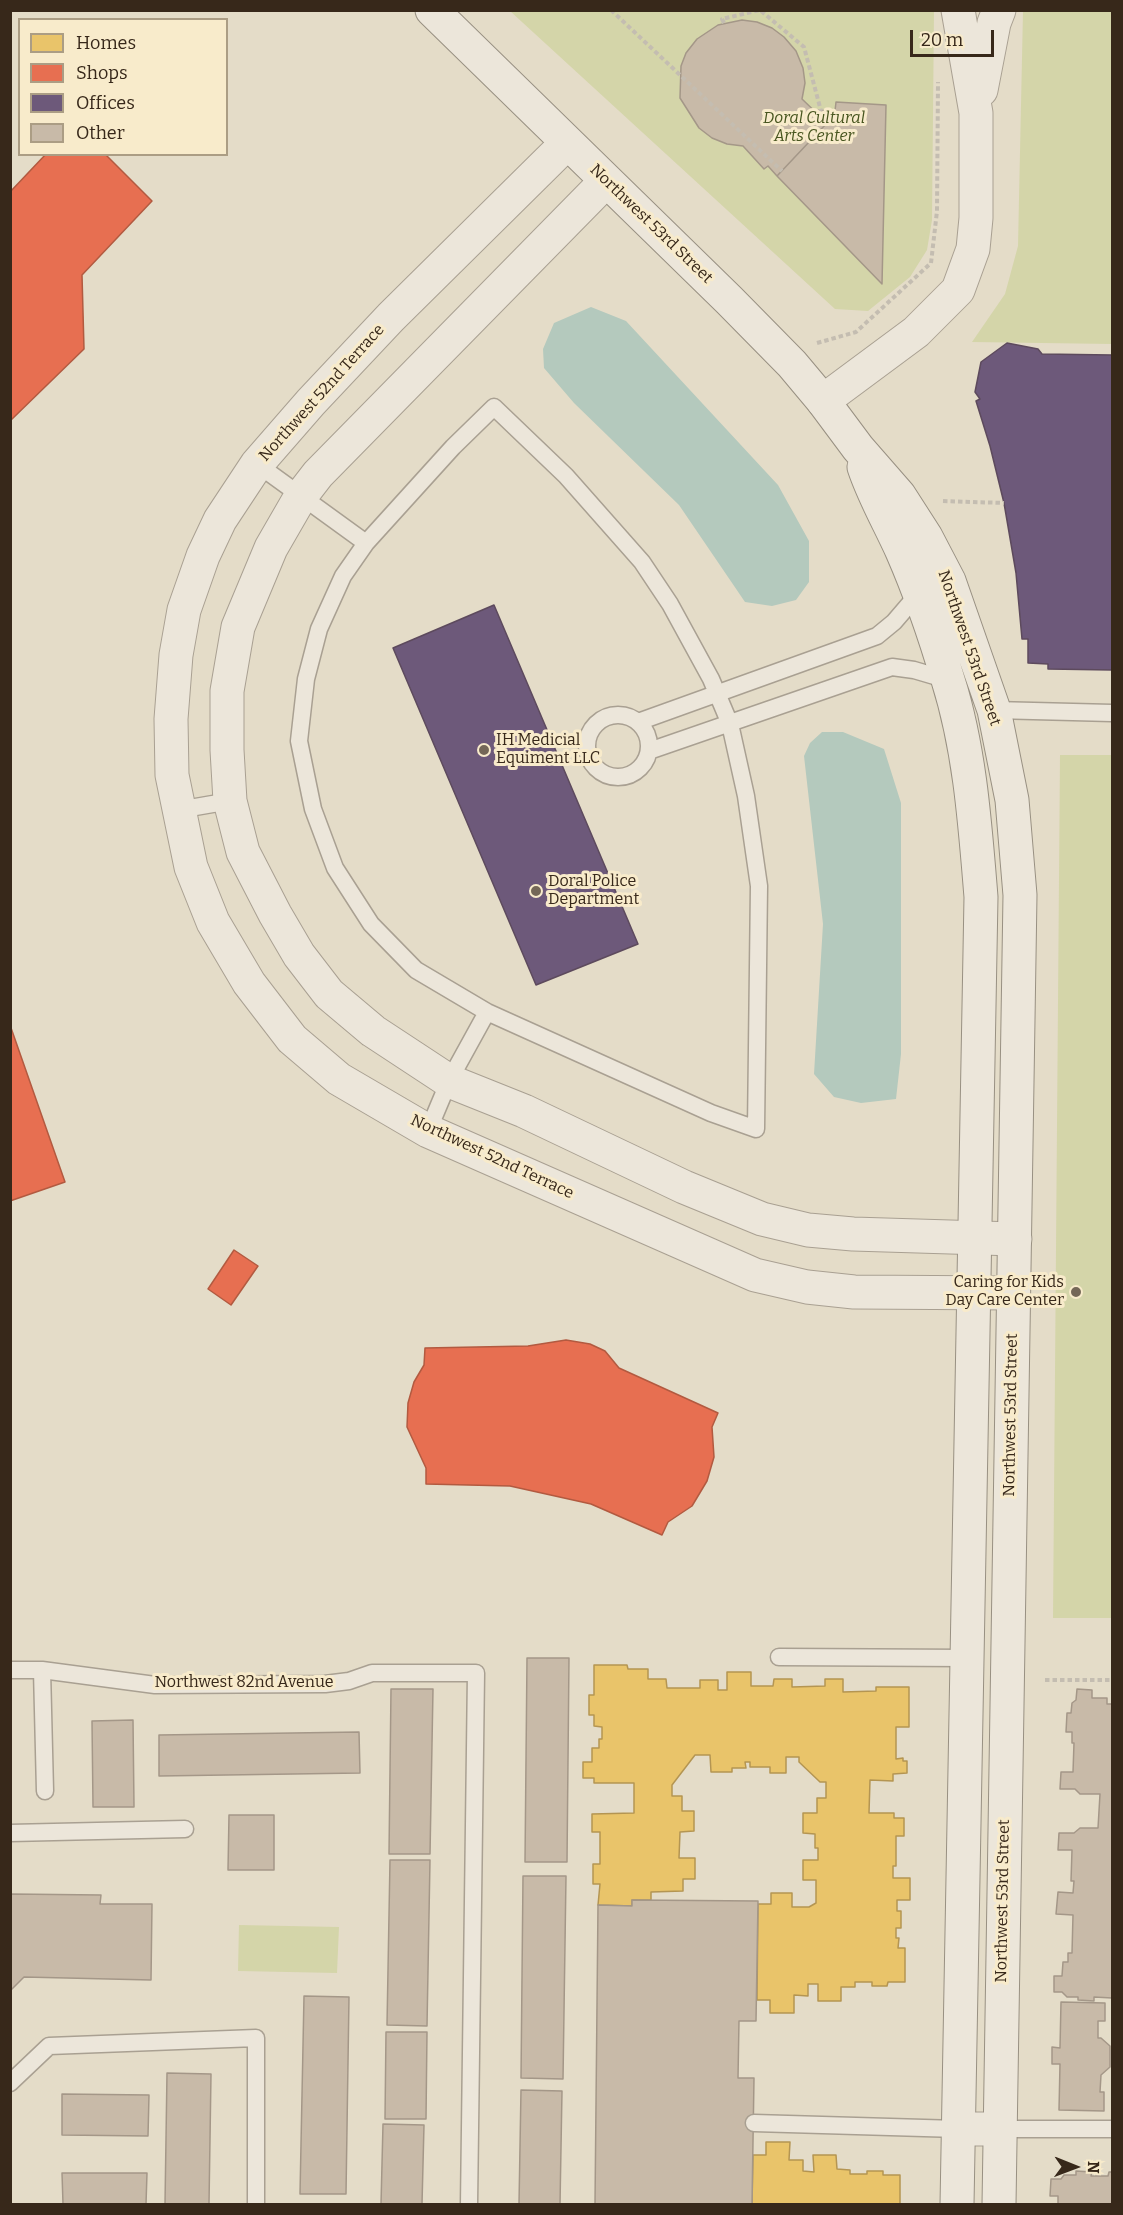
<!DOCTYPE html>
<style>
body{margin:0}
#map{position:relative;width:1123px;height:2215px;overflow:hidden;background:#e4dcc8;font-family:Bitter,serif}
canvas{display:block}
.frame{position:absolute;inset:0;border:12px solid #37281a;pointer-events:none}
.legend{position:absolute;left:18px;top:18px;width:210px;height:138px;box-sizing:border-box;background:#f8ebcb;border:2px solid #ab9d84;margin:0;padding:8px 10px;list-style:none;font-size:18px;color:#37281a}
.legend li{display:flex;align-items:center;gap:12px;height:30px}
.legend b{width:30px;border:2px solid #ab9d84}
.north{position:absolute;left:1045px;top:2137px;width:60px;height:60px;-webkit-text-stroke:4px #f8ebcb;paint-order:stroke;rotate:91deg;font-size:16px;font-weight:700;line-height:24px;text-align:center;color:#37281a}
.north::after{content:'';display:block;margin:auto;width:21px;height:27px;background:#37281a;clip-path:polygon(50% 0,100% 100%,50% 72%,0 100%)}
.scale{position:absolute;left:910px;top:30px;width:84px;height:27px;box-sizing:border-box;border:3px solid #37281a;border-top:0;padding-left:8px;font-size:18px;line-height:21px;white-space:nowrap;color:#37281a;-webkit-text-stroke:4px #f8ebcb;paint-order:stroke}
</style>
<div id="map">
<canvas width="1123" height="2215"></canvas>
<div class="frame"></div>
<ul class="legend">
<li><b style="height:16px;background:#e9c46a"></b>Homes</li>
<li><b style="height:16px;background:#e76f51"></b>Shops</li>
<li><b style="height:16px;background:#6d597a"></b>Offices</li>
<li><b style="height:16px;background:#c8baa8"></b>Other</li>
</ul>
<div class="north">N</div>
<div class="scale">20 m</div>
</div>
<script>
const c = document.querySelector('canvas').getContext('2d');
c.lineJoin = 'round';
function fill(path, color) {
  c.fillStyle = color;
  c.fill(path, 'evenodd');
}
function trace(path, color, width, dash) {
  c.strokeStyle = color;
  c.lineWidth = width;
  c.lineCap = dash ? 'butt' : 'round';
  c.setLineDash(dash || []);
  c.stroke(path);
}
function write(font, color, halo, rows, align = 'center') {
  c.font = font + ' Bitter,serif';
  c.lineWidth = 6;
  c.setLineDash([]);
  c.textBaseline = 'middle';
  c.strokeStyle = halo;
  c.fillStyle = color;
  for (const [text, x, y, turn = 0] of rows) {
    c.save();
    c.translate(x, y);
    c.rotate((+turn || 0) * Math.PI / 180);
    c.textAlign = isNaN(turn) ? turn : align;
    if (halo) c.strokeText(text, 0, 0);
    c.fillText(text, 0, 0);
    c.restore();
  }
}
fill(new Path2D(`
 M510,11H934L932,220L927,250L910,277L868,311L835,309Z
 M1023,11H1112V344L972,342L1005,294L1018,246Z
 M1060,755H1112V1618H1053Z
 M239,1925L339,1927L337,1973L238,1971Z`), '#d4d5a9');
fill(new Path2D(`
 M591,307L626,321L778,485L809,541V582L796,600L772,606L745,602L679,505L574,403L544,368L543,349L554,323Z
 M822,732H843L884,749L901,803V1054L896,1099L861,1103L834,1097L814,1074L823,924L804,756L810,743Z`), '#b4c9bd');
const homes = new Path2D(`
 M594,1665H627L628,1669H648V1679H666L667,1688H700V1680H718V1690H727V1672H751V1686H773L774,1679H792V1687L825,1686V1679H843V1692L876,1691V1687H909V1727H896V1759L903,1758V1761H907V1773L893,1774V1781L870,1780L869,1813H894V1818H904V1836H896V1866H893V1878H910V1900H897V1911H901V1928H896V1938H899L898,1948H905V1982H888L887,1986H872V1982H855V1987H841V2001H818V1984H808V1996L794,1995V2013H770V2000H757L758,1904H771V1893H792V1907H809L816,1903V1880H803V1860H818V1848H815V1834L803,1833V1813H817V1798H826V1782H820L799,1762V1757H786V1773H770V1767H750V1762H745L746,1768H732V1772H711L710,1755H695L672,1785V1796H682V1811H694V1831L680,1832L679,1858H695V1879H683V1891L651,1892V1900H632V1906L598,1905L600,1884H593V1864H600V1832H592V1814L634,1813V1783H594V1778H583V1762H592V1748H599V1739H602V1727L594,1726V1715H589V1695H594Z
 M766,2142H790L789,2160H803V2171L814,2172L813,2155H836L837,2169L850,2170V2174H867V2171H883V2175H900V2204H752L753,2155H766Z`);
fill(homes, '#e9c46a');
trace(homes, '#b49552', 1.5);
const shops = new Path2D(`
 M46,154H105L152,201L82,275L84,349L10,421V192Z
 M10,1025L65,1182L10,1201Z
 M234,1250L258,1266L231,1305L208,1289Z
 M566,1340L590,1344L605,1351L619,1368L718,1413L712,1427L714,1457L707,1481L692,1506L668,1522L662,1535L591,1504L510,1486L426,1484V1468L407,1427L408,1403L414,1382L424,1365L425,1348L528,1346Z`);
fill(shops, '#e76f51');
trace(shops, '#b25a40', 1.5);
const offices = new Path2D(`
 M1007,343L1038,349L1042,354L1112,355V670L1048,669V664L1028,663V639H1022L1016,573L1004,503L990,446L976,401L980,399L975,392L981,362Z
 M494,605L638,944L536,985L393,648Z`);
fill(offices, '#6d597a');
trace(offices, '#5d4a5d', 1.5);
const building = new Path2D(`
 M742,20L757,22L772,28L784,37L796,51L803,68L805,83L802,99L827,123L777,176L768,166L764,169L743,146L727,144L712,138L699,128L680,98L681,66L686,53L697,39L718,25Z
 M836,102L886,105L882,284L777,176L827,123L814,110L835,111Z
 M527,1658H569L567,1862H525Z
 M391,1689H433L430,1854H389Z
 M1077,1689L1092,1690V1698H1107V1704H1112V2001V1998L1094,1997V2001L1078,2000V1997H1067L1062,1992H1054V1976H1062L1063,1962H1068V1953H1072L1073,1915L1056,1914L1058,1892L1073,1893L1074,1881H1071L1072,1850H1058L1059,1833H1074L1080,1828H1098L1100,1794H1080L1075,1789H1060L1061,1772H1073L1074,1743H1072V1732H1066L1067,1713H1071L1072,1703L1076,1700Z
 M133,1720L134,1807H93L92,1721Z
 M359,1732L360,1773L159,1776V1735Z
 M229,1815H274V1870H228Z
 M390,1860H430L427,2026L387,2025Z
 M523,1876H566L563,2079L521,2078Z
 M11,1894L101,1895L100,1904H152L151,1980L24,1977L10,1991Z
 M632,1900L758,1901L756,2021H739L738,2078H754L752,2204H595L598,1905L632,1906Z
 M304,1996L349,1997L346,2194H300Z
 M1061,2002L1105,2003V2021H1098V2038H1101L1110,2046V2067L1101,2075L1100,2092H1104V2111L1059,2110L1060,2064H1052V2047L1060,2048Z
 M386,2032H427L426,2119H385Z
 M167,2073L211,2074L209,2204H165Z
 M521,2090L562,2091L560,2204H519Z
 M62,2094L149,2095L148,2136L62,2135Z
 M383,2124L424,2125L422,2204H381Z
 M1076,2171L1092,2172L1091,2176H1108L1109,2172H1112V2204H1058V2196H1050L1051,2179H1061L1064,2175H1076Z
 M62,2173H147L146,2204H63Z`);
fill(building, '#c8baa8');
trace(building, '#a49788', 1.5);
const lane = new Path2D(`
 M494,407L566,476L642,562L670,604L711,679L730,724L746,796L759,886L756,1129L711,1113L487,1012L416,970L371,924L335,868L313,809L299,741L306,679L319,629L343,576L366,543L453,447Z
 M257,464L366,543
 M994,710L1112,713
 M587 746a31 31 0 1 1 62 0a31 31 0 1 1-62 0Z
 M638,722L877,636L894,622L918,594
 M649,751L892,667L914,670L948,680
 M178,810L230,801
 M428,1131L449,1081L487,1012
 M779,1657L967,1658
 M10,1670H42L155,1685L325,1684L349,1681L372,1673H476L469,2204
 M42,1670L45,1791
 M10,1833L185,1829
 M10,2083L49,2046L256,2038V2204
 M754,2123L958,2129
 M1000,2129H1112`);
const street = new Path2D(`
 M981,90L994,23L999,10
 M567,143L391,317L311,402L257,464L220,520L203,556L184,610L176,655L171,719L172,775L191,867L213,922L249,983L292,1039L339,1079L428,1131L755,1275L807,1287L854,1292L1013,1293
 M606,181L318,474L301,496L271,548L238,627L227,691V750L230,801L243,852L275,914L299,955L329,994L373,1031L449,1081L524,1111L684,1187L762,1219L808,1230L853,1234L1015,1239
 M823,401L916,332L958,290L973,249L976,218V113L958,10
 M958,2129H1000`);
const secondary = new Path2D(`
 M432,10L729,300L792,364L823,401L858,448L899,495L926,537L949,581L994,710L1012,800L1020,895L999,2204
 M864,467C874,497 889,522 902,551C920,592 935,636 948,680C970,750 975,824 981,897L957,2204`);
trace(lane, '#a9a092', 19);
trace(street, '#a9a092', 35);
trace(secondary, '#989082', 35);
trace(new Path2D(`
 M611,10L782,171
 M724,23L722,19L760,10L804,47L821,111
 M817,343L856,332L931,263L937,211L938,82
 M943,501L1004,503
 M1045,1680H1112`), '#c4bdb1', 4, [4.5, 3]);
trace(lane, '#ece6da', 16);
trace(street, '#ece6da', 33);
trace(secondary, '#ece6da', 33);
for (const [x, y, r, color] of [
 [484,750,6,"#746757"],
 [536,891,6,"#746757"],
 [1076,1292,6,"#746757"]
]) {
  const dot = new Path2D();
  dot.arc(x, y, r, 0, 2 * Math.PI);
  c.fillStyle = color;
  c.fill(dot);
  trace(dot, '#f8ebcb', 2);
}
write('italic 16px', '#47551f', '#f8ebcb', [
 ["Doral Cultural",814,119],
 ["Arts Center",814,137]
]);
write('16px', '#37281a', '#f8ebcb', [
 ["Northwest 53rd Street",651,224,44],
 ["Northwest 52nd Terrace",322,393,-48],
 ["Northwest 53rd Street",969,648,71],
 ["Northwest 52nd Terrace",492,1157,25],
 ["Northwest 53rd Street",1011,1415,-89],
 ["Northwest 82nd Avenue",244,1683],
 ["Northwest 53rd Street",1003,1901,-89]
]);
write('16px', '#37281a', '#f8ebcb', [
 ["IH Medicial",496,741],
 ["Equiment LLC",496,759],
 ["Doral Police",548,882],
 ["Department",548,900],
 ["Caring for Kids",1064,1283,"right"],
 ["Day Care Center",1064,1301,"right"]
], 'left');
</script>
